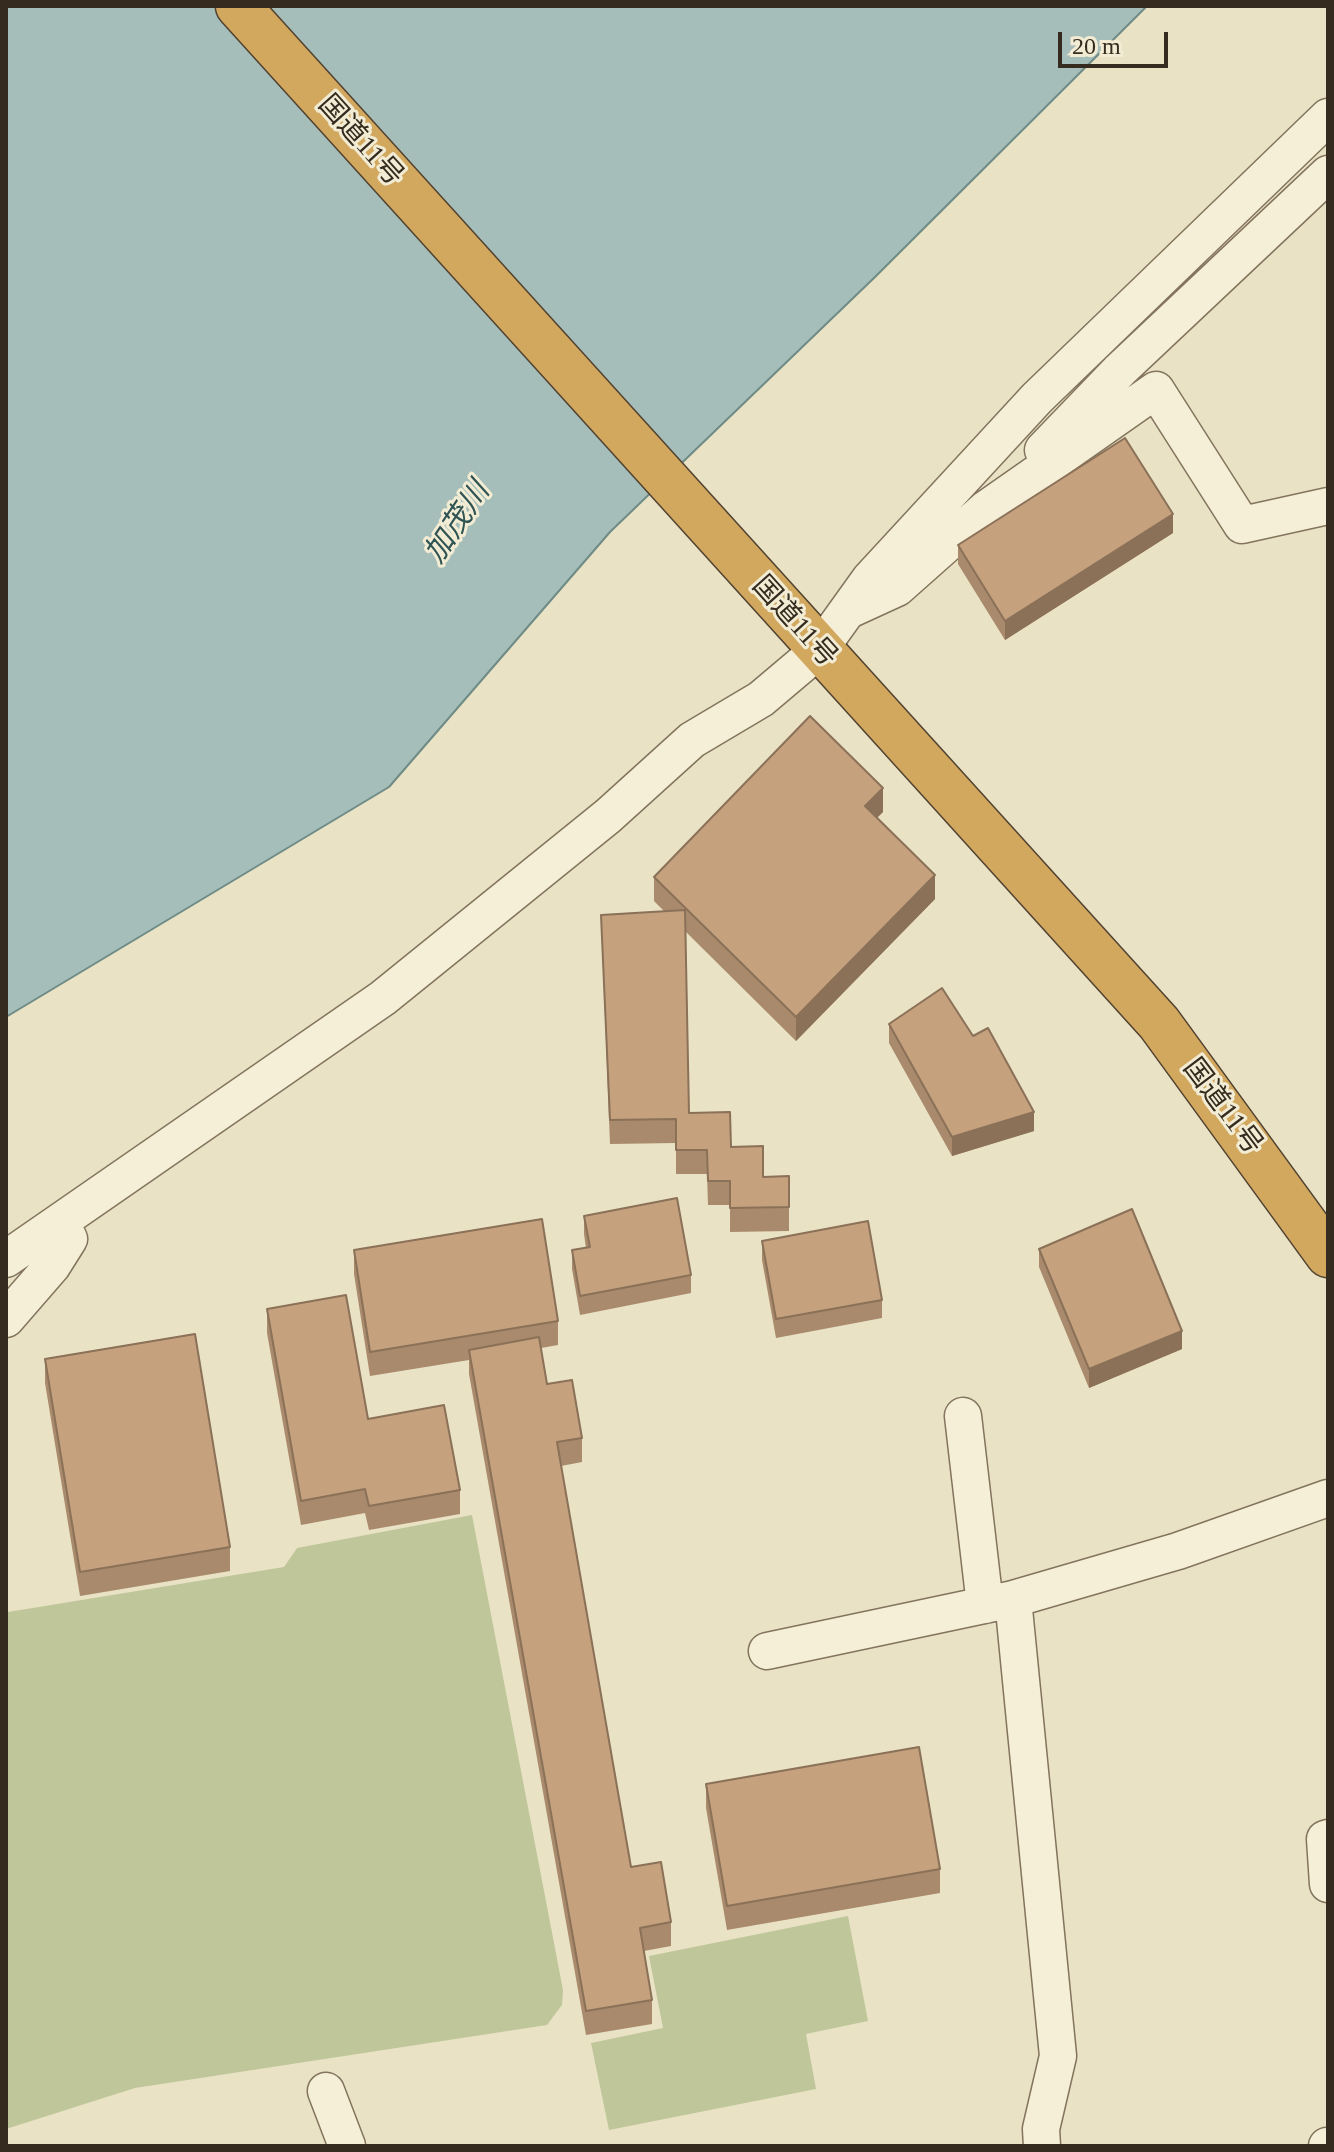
<!DOCTYPE html>
<meta charset="utf-8">
<style>
body{margin:0}
#map{position:relative;width:1334px;height:2152px;overflow:hidden;background:#eae2c5;font-family:"Times New Roman",serif}
canvas{display:block}
.frame{position:absolute;inset:0;border:8px solid #352b1f;pointer-events:none}
.scale{position:absolute;left:1058px;top:32px;width:110px;height:36px;box-sizing:border-box;border:4px solid #352b1f;border-top:0;padding-left:10px;font-size:24px;line-height:28px;white-space:nowrap;color:#352b1f;-webkit-text-stroke:6px #f2ecd4;paint-order:stroke}
</style>
<div id="map">
<canvas width="1334" height="2152"></canvas>
<div class="frame"></div>
<div class="scale">20 m</div>
</div>
<script>
const c = document.querySelector('canvas').getContext('2d');
c.lineJoin = 'round';
function fill(path, color) {
  c.fillStyle = color;
  c.fill(path, 'evenodd');
}
function trace(path, color, width, dash) {
  c.strokeStyle = color;
  c.lineWidth = width;
  c.lineCap = dash ? 'butt' : 'round';
  c.setLineDash(dash || []);
  c.stroke(path);
}
function write(font, color, halo, rows, align = 'center') {
  c.font = font + ' "Times New Roman","Noto Sans JP",serif';
  c.lineWidth = 6;
  c.setLineDash([]);
  c.textBaseline = 'middle';
  c.strokeStyle = halo;
  c.fillStyle = color;
  for (const [text, x, y, turn = 0] of rows) {
    c.save();
    c.translate(x, y);
    c.rotate((+turn || 0) * Math.PI / 180);
    c.textAlign = isNaN(turn) ? turn : align;
    if (halo) c.strokeText(text, 0, 0);
    c.fillText(text, 0, 0);
    c.restore();
  }
}
fill(new Path2D(`
 M472,1515L563,1990L562,2005L547,2025L135,2088L6,2129L8,1612L284,1567L297,1548Z
 M848,1916L868,2021L806,2034L816,2089L609,2130L591,2043L663,2028L649,1956Z`), '#bfc79a');
const water = new Path2D(`
 M6,6H1147L875,277L610,532L389,787L6,1017Z`);
fill(water, '#a6beb9');
trace(water, '#6e8b86', 2);
const street = new Path2D(`
 M1043,450L1120,370L1328,174
 M849,610L897,588L986,509L1156,390L1242,525L1328,506
 M6,1259L383,998L608,816L692,740L761,699L819,650L870,579L1037,398L1328,117
 M6,1319L52,1266L69,1239L61,1222
 M963,1416L985,1605
 M1013,1599L1058,2056L1041,2129L1042,2146
 M767,1651L1013,1599L1178,1551L1328,1498
 M1328,1838L1325,1839L1328,1884
 M326,2091L347,2146
 M1327,2146H1328`);
const highway = new Path2D(`
 M238,6L1159,1023L1328,1255`);
trace(street, '#83745d', 39);
trace(highway, '#514231', 47);
trace(street, '#f6efd8', 36);
trace(highway, '#d2a75e', 44);
fill(new Path2D(`
 M1173,533L1005,640L958,564V545Z
 M883,812L876,818L935,899L796,1041L686,932L689,1113L731,1147L763,1177L789,1176V1231L730,1232V1205H708L707,1174H676V1143L610,1144L601,915L664,911L654,901V877Z
 M889,1024L1034,1131L952,1156L889,1043Z
 M584,1216L691,1275V1293L580,1315L572,1269V1250L586,1248L584,1234Z
 M762,1241L882,1300V1318L776,1338L762,1260Z
 M1039,1249L1182,1349L1089,1388L1039,1267Z
 M354,1250L558,1321V1345L541,1348L547,1384L582,1438V1462L561,1466L631,1867L671,1922V1946L644,1951L652,2000V2024L586,2035L469,1374V1360L370,1376L354,1274Z
 M267,1309L368,1419L460,1490V1514L369,1530L365,1513L301,1525L267,1333Z
 M45,1359L230,1547V1571L80,1596L45,1383Z
 M706,1784L940,1869V1893L727,1930L706,1808Z`), '#a98a6c');
fill(new Path2D(`
 M1173,514V533L1005,640V621Z
 M883,788V812L865,830V806Z
 M935,875V899L796,1041V1017Z
 M1034,1112V1131L952,1156V1137Z
 M1182,1331V1349L1089,1388V1369Z`), '#8a7158');
const building = new Path2D(`
 M1125,438L1173,514L1005,621L958,545Z
 M810,716L883,788L865,806L935,875L796,1017L654,877Z
 M685,910L689,1113L730,1112L731,1147L763,1146V1177L789,1176V1207L730,1208V1181H708L707,1150H676V1119L610,1120L601,915Z
 M942,988L973,1036L988,1028L1034,1112L952,1137L889,1024Z
 M677,1198L691,1275L580,1296L572,1250L590,1247L584,1216Z
 M1132,1209L1182,1331L1089,1369L1039,1249Z
 M542,1219L558,1321L370,1352L354,1250Z
 M868,1221L882,1300L776,1319L762,1241Z
 M346,1295L368,1419L444,1405L460,1490L369,1506L365,1489L301,1501L267,1309Z
 M195,1334L230,1547L80,1572L45,1359Z
 M539,1337L547,1384L572,1380L582,1438L557,1442L631,1867L661,1862L671,1922L640,1928L652,2000L586,2011L469,1350Z
 M919,1747L940,1869L727,1906L706,1784Z`);
fill(building, '#c5a17e');
trace(building, '#8a7158', 2);
write('28px', '#352b1f', '#f2ecd4', [
 ["国道11号",360,141,48],
 ["国道11号",794,622,48],
 ["国道11号",1222,1107,53]
]);
write('italic 30px', '#305353', '#f2ecd4', [
 ["加茂川",458,523,-56]
]);
</script>
